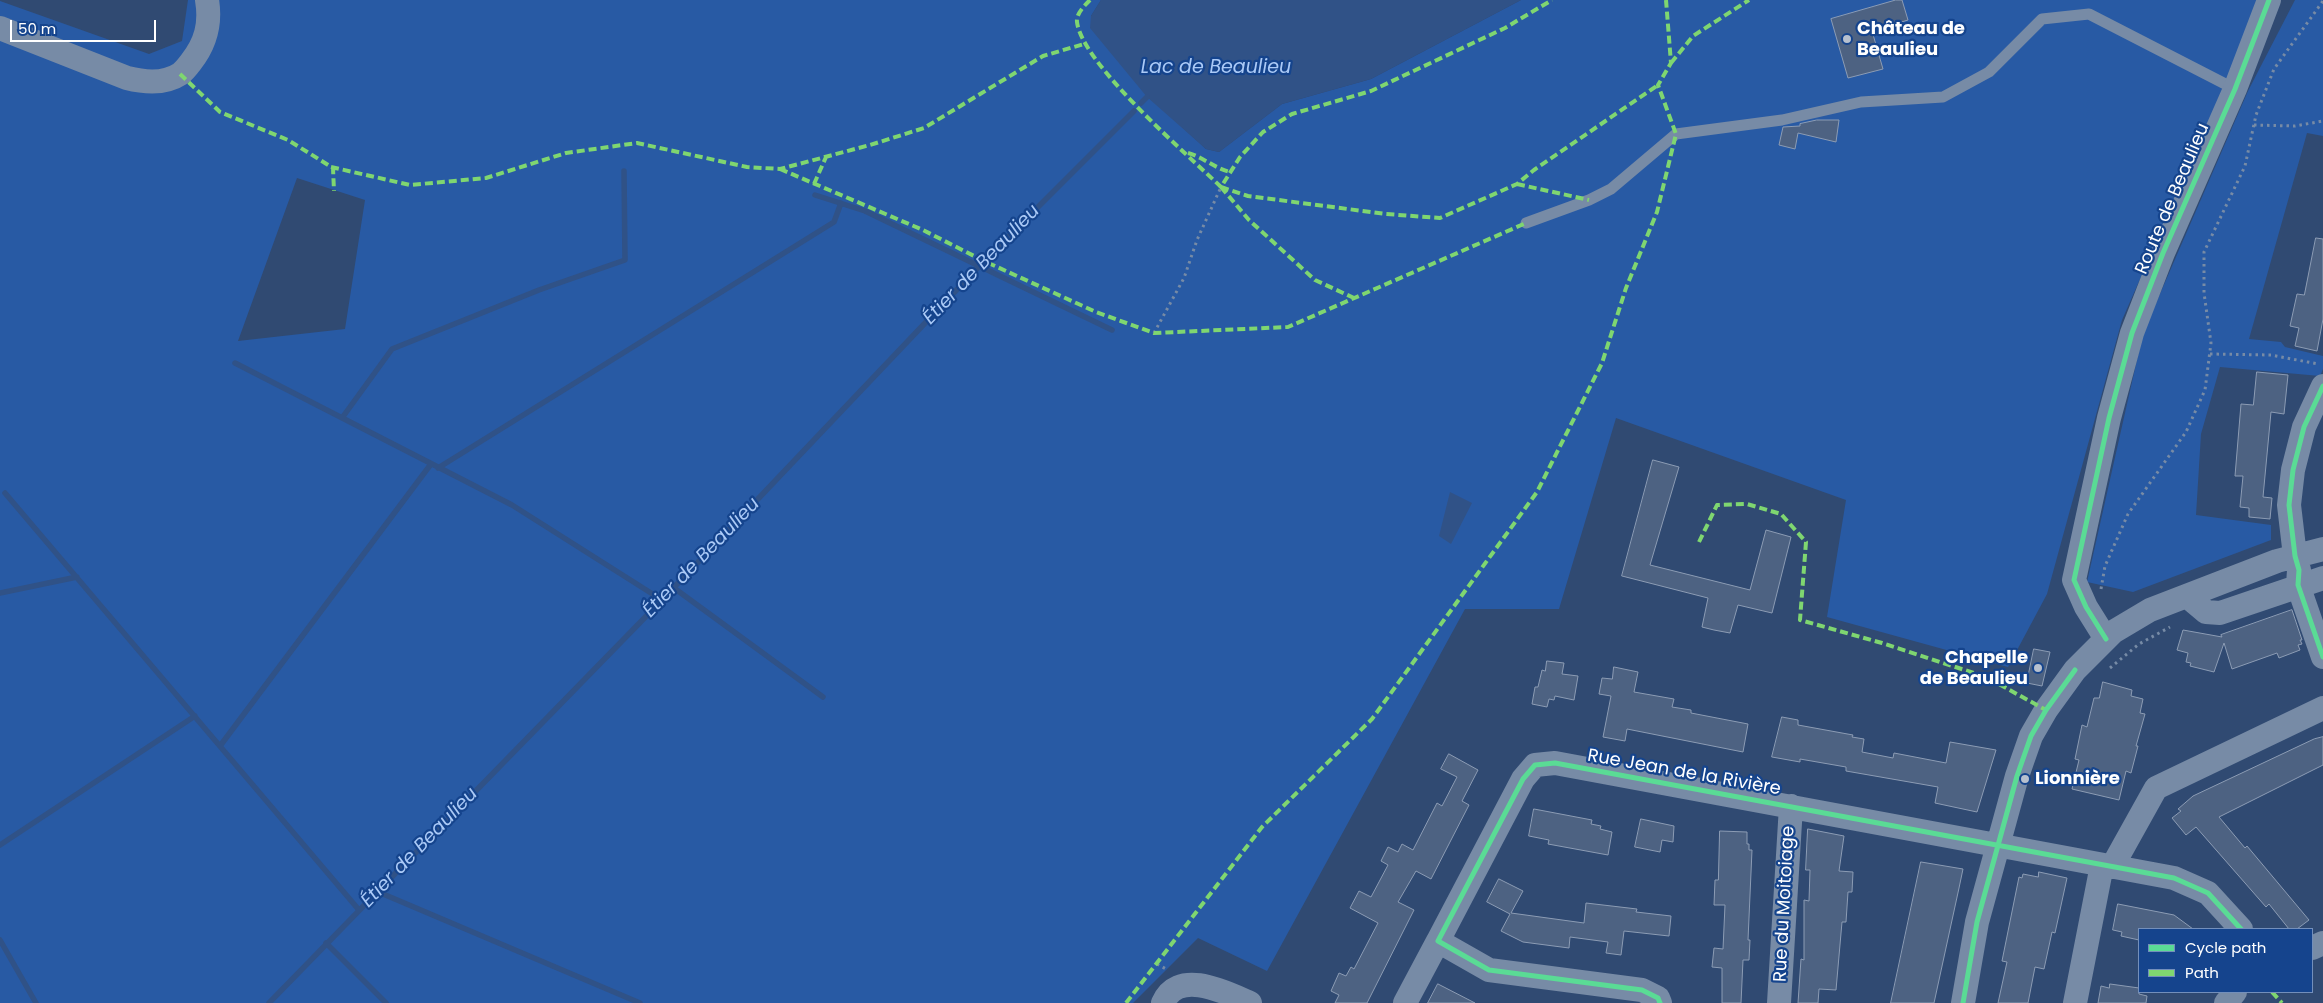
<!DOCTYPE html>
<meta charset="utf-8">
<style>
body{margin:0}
#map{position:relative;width:2323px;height:1003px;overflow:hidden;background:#304a72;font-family:Poppins,sans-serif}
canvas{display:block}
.legend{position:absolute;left:2138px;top:928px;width:175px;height:65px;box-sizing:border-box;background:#15448d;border:1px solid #738fbb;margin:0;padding:6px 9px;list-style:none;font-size:15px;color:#fff}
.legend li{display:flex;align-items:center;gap:10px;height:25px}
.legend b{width:25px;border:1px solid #738fbb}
.scale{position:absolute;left:10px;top:20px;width:146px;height:22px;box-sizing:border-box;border:2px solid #fff;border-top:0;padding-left:6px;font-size:15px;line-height:18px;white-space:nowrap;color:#fff;-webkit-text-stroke:4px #15448d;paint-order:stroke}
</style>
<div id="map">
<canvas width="2323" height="1003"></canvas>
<ul class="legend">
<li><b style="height:6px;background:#5adb95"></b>Cycle path</li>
<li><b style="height:6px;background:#7fd670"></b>Path</li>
</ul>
<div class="scale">50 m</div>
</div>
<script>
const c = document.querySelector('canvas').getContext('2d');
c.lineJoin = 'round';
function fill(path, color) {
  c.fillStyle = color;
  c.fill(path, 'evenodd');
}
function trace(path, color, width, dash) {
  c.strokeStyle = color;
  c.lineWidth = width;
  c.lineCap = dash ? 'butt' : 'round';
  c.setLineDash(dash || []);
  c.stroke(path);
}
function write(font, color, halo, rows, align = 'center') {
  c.font = font + ' Poppins,sans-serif';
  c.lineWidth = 4.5;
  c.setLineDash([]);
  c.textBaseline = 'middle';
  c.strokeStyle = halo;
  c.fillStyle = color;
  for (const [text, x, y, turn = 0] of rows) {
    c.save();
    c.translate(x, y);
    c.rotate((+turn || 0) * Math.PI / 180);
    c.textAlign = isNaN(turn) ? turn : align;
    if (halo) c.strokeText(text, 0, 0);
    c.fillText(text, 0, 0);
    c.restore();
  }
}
fill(new Path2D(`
 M188,0H1101L1091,16L1183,128L1206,149L1219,152L1282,104L1371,79L1521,0H2263L2122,320L2047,594L2008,667L1827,617L1846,500L1616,418L1559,609H1465L1267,971L1198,938L1133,1003H0V1L149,54L182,41ZM297,178L365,200L345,329L238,341Z
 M2295,0H2323V136L2307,133L2249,339L2281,342L2285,347L2323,356V369L2320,376L2220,367L2201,434L2196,515L2271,525V540L2133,592L2087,582L2143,333L2248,91Z`), '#285aa4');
fill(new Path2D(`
 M1101,0H1521L1371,79L1282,104L1219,152L1206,149L1147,97L1090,28L1091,16Z
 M1450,492L1472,503L1451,544L1439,536Z`), '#305287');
trace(new Path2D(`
 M1141,103L1147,97
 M815,195L865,211L1112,330
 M235,363L512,505L662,600
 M342,418L392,349L539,290L625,260L624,171
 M438,468L834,222L841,203
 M5,493L359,910
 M674,588L823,697
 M0,593L77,577
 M220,746L431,464
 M0,845L195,716
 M376,891L640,1003
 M0,940L36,1003
 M326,943L386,1003
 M269,1003L662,600L984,261L1134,111`), '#305287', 5.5);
const building = new Path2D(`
 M1896,0H1902L1908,20L1872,31L1883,69L1848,78L1831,19Z
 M1817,120H1839L1836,142L1798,133L1795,149L1779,145L1783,127L1800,126V124Z
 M2316,238L2323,239V319L2317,351L2295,346L2299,328L2290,326L2297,294L2304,295Z
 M2257,372L2288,375L2284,414L2271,412L2263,497L2272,498L2270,519L2249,517V508L2240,507L2243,476H2235L2241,404L2253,405Z
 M1653,460L1679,467L1650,565L1750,590L1766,530L1791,537L1772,613L1738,605L1730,633L1714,630L1702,627L1708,598L1622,576Z
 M2292,610L2302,640H2300L2302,644L2298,645L2300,650L2279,658L2277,653L2232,669L2224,643L2214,672L2190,666L2191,663L2186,662L2188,653L2177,650L2183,630L2222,637L2221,635Z
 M2034,649L2050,652L2042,686L2027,683Z
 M1547,661L1564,663L1562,674L1578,676L1574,700L1555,696L1554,700L1549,699L1547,707L1532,704L1535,687H1538L1542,670L1545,671Z
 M1614,667L1638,672L1634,692L1674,699L1672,707L1691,710V713L1748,724L1743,752L1627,729L1625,741L1603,737L1611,696L1599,694L1602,678L1612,679Z
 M2103,682L2132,690L2131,696L2143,699L2140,713L2145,714L2136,746H2138L2131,773L2126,771L2119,800L2072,789L2079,760L2075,759L2082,725L2087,727L2094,698H2099Z
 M1782,717L1798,720V725L1853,735L1852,737L1864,739L1862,752L1893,758L1894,753L1946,763L1950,742L1996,750L1977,812L1935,803L1938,787L1846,771V767L1800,759V762L1772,757Z
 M2323,737V765L2219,817L2245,848L2247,846L2309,920L2297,929H2289L2269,904L2266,907L2196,827L2186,835L2172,818L2181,811L2178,809L2193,796L2314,739Z
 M1449,754L1478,770L1462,801L1469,805L1431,879L1416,871L1398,902L1414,910L1367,1003H1335L1339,995L1331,991L1339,973L1346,976L1351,967L1354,969L1378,923L1350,908L1359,891L1371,897L1388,865L1381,861L1388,847L1398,852L1402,844L1413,850L1437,803L1442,806L1457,777L1441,769Z
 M1534,809L1592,820L1591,824L1601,826L1600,829L1612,832L1608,855L1548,844L1549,840L1529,836Z
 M1641,819L1674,826L1673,842L1662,840L1660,852L1635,847Z
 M1808,829L1844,836L1839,871L1853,872L1852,892H1848L1846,922H1842L1836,990L1819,989L1818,1003H1798L1801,959L1804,960V900L1809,901L1810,870H1806Z
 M1720,831L1747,832V844H1749V850H1752L1748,940H1750L1749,960H1743L1741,1003H1722V968L1712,967L1714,948L1723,949L1725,905H1714L1715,880H1718Z
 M1921,862L1963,869L1959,888L1934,1003H1891Z
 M2039,872L2067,878L2055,933L2052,932L2044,969L2035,967L2028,1003H1998L2007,962L2002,961L2019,877L2022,878L2023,874L2038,877Z
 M1499,879L1523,891L1511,913L1584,923L1586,903L1637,909L1636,912L1671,916L1669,936L1624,931L1621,955L1606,953L1608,942L1570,937L1569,948L1523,942L1501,931L1510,914L1487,902Z
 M2118,904L2174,915L2193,929H2139V940L2121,936L2122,932L2113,930Z
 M1438,984L1475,1003H1428Z
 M2110,984L2139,988V994L2147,996L2146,1003H2098L2101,986L2109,988Z`);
fill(building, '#4d6282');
trace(building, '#8c9cb4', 1);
trace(new Path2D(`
 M2254,125L2295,126L2323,121
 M1154,333L1184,278L1197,240L1221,187
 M2210,354L2271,355L2318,364
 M2101,589L2105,566L2128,514L2186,432L2205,390L2211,343L2204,293V252L2245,166L2256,115L2274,69L2323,1
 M2110,668L2139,644L2170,627
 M1157,964L1168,970`), '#778ba6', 3, [2.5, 4]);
trace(new Path2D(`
 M1526,223L1589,200L1611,189L1676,134L1782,120L1861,102L1943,97L1989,72L2042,19L2089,14L2235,89`), '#778ba6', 11);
trace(new Path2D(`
 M0,28L127,78C143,82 165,84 180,74C184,71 188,66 191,62C206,43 211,24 207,0
 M2323,386L2304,427L2293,470L2289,505L2295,556L2299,570L2298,585L2323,657
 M2187,596L2206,612L2220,613L2323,578
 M2106,639L2086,607L2074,580L2109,418L2132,333L2163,253L2235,89L2269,0
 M2112,867L2156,788L2323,708
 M2312,948L2323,943
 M1163,1003C1178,968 1225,992 1250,1003
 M1405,1003L1438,941
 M1660,1003L1658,998L1642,990L1489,970L1438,941L1523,779L1535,765L1555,763L2174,878L2208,893L2241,929
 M1779,1003L1791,806
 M1963,1003L1977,922L2017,776L2031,736L2046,710L2075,670L2113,632L2150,610L2277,561L2323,549
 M2075,1003L2102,865
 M2226,1003L2235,992`), '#778ba6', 24);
trace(new Path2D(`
 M1090,0C1084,6 1076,14 1077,22C1082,64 1188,155 1221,187L1240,157L1263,132L1292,114L1371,91L1505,28L1552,0
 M1671,63L1693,36L1749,0
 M180,74L220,112L288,140L333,168L334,191
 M1188,153C1203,157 1214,168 1230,172
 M331,167L410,185L486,178L566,153L637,143L747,167L780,169L870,145L924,128L1043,56L1084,44
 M780,169L923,230L984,261L1096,312L1154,333L1288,327L1526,223
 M814,184L826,157
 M1517,184L1589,200
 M1221,187L1248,196L1386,214L1440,218L1517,184L1534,170L1658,85
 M1221,187L1249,220L1315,280L1354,298
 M1699,542L1717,505L1747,504L1781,514L1806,542L1800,620L1882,643L1986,677L2046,710
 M2272,992L2282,1003
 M1126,1003L1262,827L1372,719L1537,492L1602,363L1626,288L1657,212L1676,134L1658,85L1671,63L1666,0`), '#7fd670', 4, [8, 4]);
trace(new Path2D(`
 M2323,386L2304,427L2293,470L2289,505L2295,556L2299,570L2298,585L2323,657
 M2106,639L2086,607L2074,580L2109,418L2132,333L2163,253L2235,89L2269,0
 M1660,1003L1658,998L1642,990L1489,970L1438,941L1523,779L1535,765L1555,763L2174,878L2208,893L2241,929
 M1963,1003L1977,922L2017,776L2031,736L2046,710L2075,670`), '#5adb95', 5);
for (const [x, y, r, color] of [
 [1847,39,5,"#b7c0ce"],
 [2038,668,5,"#b7c0ce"],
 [2025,779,5,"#b7c0ce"]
]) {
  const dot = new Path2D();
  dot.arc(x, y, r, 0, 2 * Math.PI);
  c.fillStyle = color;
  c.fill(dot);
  trace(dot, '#15448d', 2);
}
write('bold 18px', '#fff', '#15448d', [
 ["Château de",1857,29],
 ["Beaulieu",1857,50],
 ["Chapelle",2028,658,"right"],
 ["de Beaulieu",2028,679,"right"],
 ["Lionnière",2035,779]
], 'left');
write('18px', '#fff', '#15448d', [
 ["Route de Beaulieu",2173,199,-67],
 ["Rue Jean de la Rivière",1684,773,10],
 ["Rue du Moitoiage",1785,904,-87]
]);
write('italic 19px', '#abcaf7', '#15448d', [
 ["Lac de Beaulieu",1216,68],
 ["Étier de Beaulieu",982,265,-46],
 ["Étier de Beaulieu",702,558,-46],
 ["Étier de Beaulieu",420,848,-46]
]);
</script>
